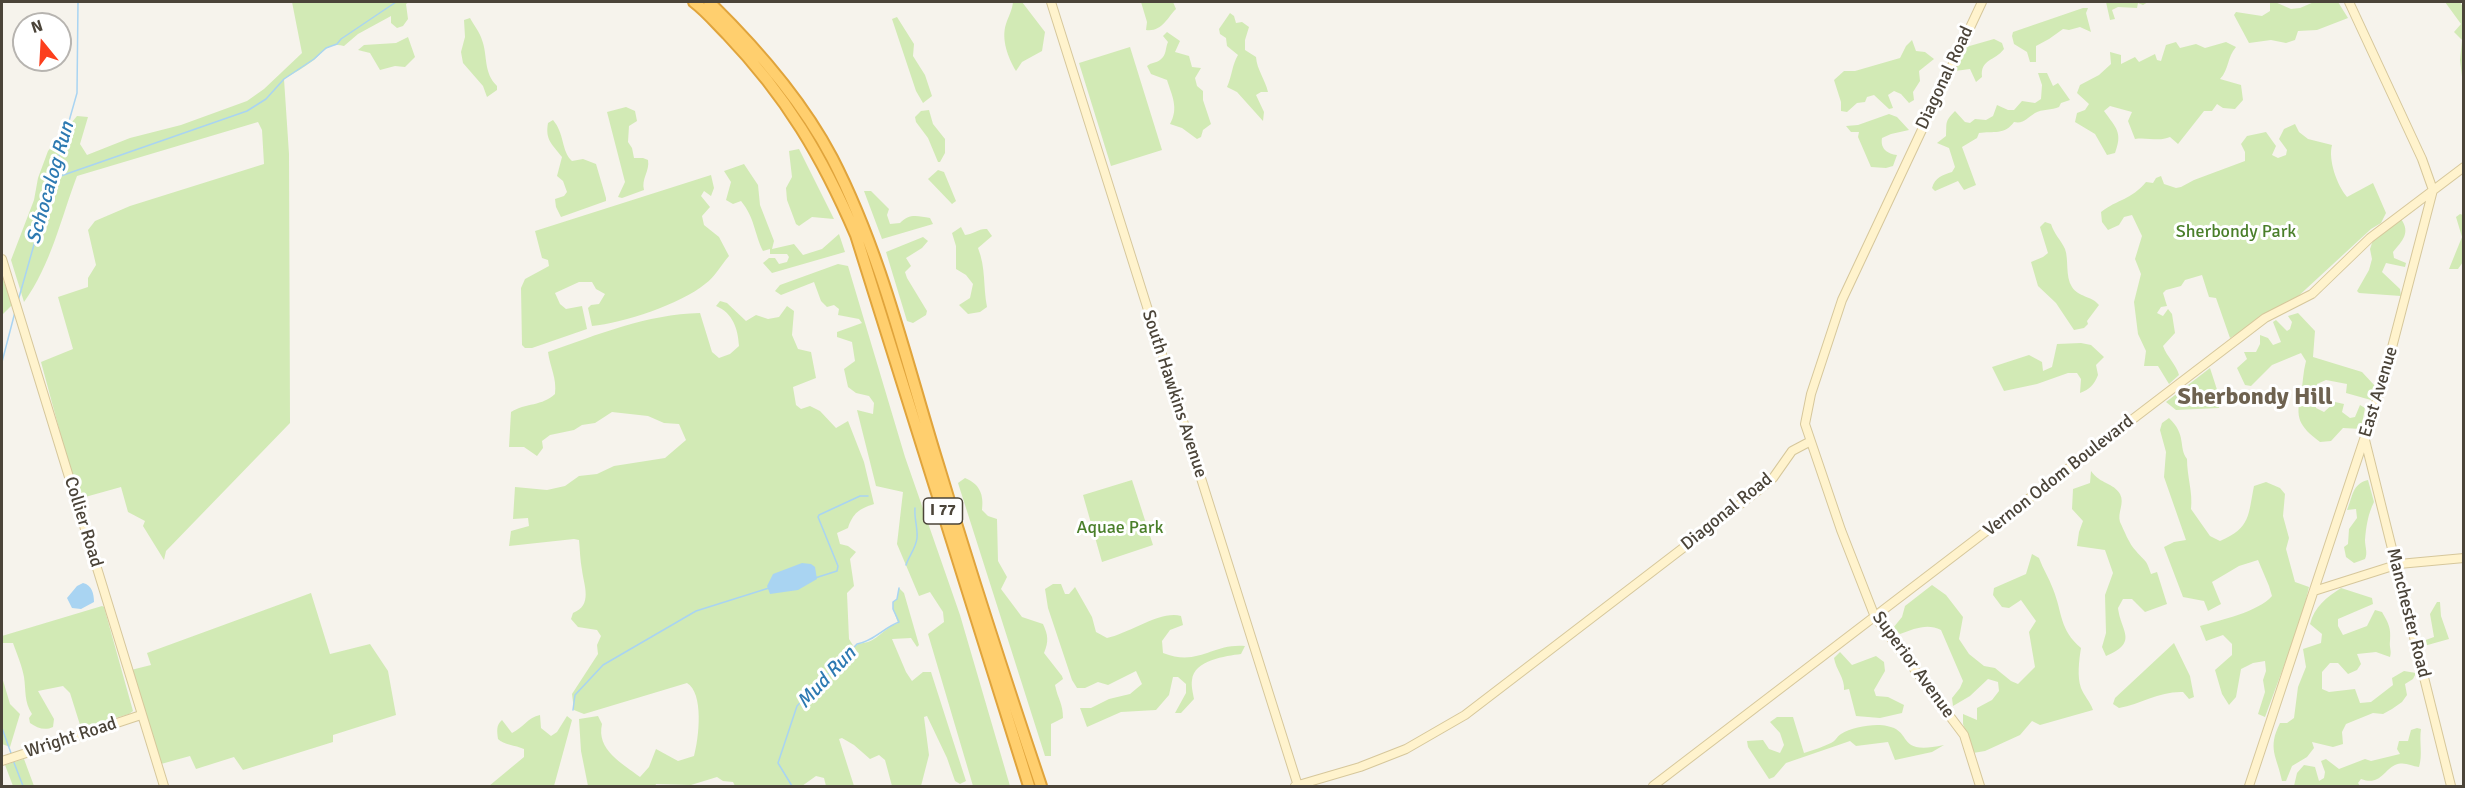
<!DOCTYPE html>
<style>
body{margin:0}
#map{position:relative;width:2465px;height:788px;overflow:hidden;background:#f6f3ec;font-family:Signika,sans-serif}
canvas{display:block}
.frame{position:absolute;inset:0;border:3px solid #4b4439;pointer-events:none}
.north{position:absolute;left:12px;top:12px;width:60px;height:60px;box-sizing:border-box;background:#fff;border:2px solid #b7b4b0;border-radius:50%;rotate:342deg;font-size:16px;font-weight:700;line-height:24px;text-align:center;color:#4b4439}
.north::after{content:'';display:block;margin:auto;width:21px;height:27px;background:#fc3f1d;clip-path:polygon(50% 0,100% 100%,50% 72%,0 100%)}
</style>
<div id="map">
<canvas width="2465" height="788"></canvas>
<div class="frame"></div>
<div class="north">N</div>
</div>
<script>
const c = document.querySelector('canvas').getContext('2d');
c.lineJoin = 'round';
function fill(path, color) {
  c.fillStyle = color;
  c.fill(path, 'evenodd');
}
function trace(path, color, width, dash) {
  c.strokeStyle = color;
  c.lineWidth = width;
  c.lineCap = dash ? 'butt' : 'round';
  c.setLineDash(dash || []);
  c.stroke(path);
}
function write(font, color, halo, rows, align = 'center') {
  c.font = font + ' Signika,sans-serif';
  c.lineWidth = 6;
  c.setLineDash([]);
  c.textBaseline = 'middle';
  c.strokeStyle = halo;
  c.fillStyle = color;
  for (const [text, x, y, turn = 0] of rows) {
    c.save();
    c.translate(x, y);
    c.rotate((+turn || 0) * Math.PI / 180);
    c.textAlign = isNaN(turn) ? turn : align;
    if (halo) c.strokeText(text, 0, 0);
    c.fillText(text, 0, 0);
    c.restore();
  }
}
fill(new Path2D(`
 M292,2H409L406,4L408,19L403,26L397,28L391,23V16L358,34L344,46C329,42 324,51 314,60C305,67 294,73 284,79L289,154L290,423L166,551L164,560L143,526L145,521L128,512L121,487L78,499L41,362L73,349L58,297L88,287V278L96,265L88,230L95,221L130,206L264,164L262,130L258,122L77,176C61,218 51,265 24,302L11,260L34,200L38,178L48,151L77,116L88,117L80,144L87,155L130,138L181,125L247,101L264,89L302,53Z
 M1013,2H1022L1045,32L1042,51L1022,62L1016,71C1008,58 1001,39 1006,24C1009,15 1012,11 1013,2Z
 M1141,2H1173L1176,9C1167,18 1162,32 1146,30L1147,22Z
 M2106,2H2148L2143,5L2138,3L2137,8L2118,7L2112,10L2115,19L2110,20Z
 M2270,2H2275L2291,9L2300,8L2314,2H2338L2348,18L2317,30L2298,31L2295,40L2286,43L2271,40L2249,43L2234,15L2236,12L2262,16L2270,11Z
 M2445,2H2460L2463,7V85L2460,60L2462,40L2454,32L2461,24Z
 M2083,8H2088L2086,13L2091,32L2080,27L2069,30L2063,29L2049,39L2036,46V62H2030L2027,52L2014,44L2012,36L2013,32Z
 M1230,13L1234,16L1236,23L1242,22L1249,27L1245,40V50L1256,57C1257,70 1265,79 1268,92H1261L1256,95L1264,112L1263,121L1237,92L1227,87C1232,76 1232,65 1238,55L1227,46L1226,38L1220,34L1219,29Z
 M897,17L914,44L913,56L925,75L932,96L923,103L916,91L892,19Z
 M470,18C474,25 480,33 482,40C488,56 483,72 497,86V90L487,97L483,86L463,63L461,52L465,37L464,20Z
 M1167,32L1180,41L1175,52L1189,56L1192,67L1201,68L1195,78L1197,86L1203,91V100L1211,124L1203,130L1201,137L1197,139L1182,128L1170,124C1179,108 1172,96 1167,80L1151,74L1147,66C1152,62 1156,63 1160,60C1167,55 1165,48 1168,42L1163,36Z
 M408,37L415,57L405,67L395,66L380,70L370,53L358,50L364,45L396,43Z
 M1994,39L2002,43L2004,49C1995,61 1980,59 1982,77L1976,82L1970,69L1955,71L1966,47Z
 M1912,40L1916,51L1925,52L1934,59L1919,71L1920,81L1913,92L1914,100L1909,103L1901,94L1894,91L1888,95L1893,108L1889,109L1874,95L1867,97L1865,102L1857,103L1847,112L1841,111V102L1834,80L1844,71H1855L1900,58L1906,46Z
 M2176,42L2180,48L2196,44L2205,48L2226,42L2236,47C2227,57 2229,70 2220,79L2241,85L2243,100L2235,109L2223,108L2217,104L2212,111H2204L2178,144L2170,137C2159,142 2147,137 2135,139L2128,121L2132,112L2110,106L2104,111C2116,128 2123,132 2115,153L2107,155L2095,134L2075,122L2077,113L2085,110L2089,104L2077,93L2080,85L2099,75L2111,64L2110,52L2121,55V64L2135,57L2139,62L2155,54L2157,60L2161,61L2166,45Z
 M1130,47L1162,150L1111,166L1079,63Z
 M2038,73H2047L2053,86L2058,83L2070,100L2061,103L2059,107C2052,110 2042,109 2035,113C2027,118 2024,124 2014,122C2005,135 1993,131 1979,133L1977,138L1962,147L1976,185L1964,190L1958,181L1935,191L1932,188C1935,177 1943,175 1952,172L1955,167L1949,148L1937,143L1946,136C1947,123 1944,122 1955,111L1965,122L1970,123L1975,119L1986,120L1993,116L1997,105L2008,110H2014L2022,101L2035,103L2041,99L2042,85Z
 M626,107L635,111L637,121L629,126L628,142L632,148L634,158H643L648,160C650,171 641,179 644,190L622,198L618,197L625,182L607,112Z
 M929,110L933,124L945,139V153L940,162H938L928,138L916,122L915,117L921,111Z
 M1889,114L1897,117L1909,130L1891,134L1882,138C1880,149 1888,154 1897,155L1893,166L1886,168L1871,167L1858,137L1859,132H1851L1846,126L1858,125Z
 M553,120C565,134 561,151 572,161L583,159L596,164L606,198V201L561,217L556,207L555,199L564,196L567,192L563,181L557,176L562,157C552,144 545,140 548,123Z
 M2295,124L2299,132L2308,139L2332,145C2328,160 2337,185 2347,197L2373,183L2386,213L2381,223L2371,229L2293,301L2230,338L2216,298L2209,297L2202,275L2185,280L2181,286L2166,290L2163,293L2167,306L2161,307L2157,313L2163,316L2168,309L2172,314L2175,333L2163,346C2167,357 2176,364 2179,375L2169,384L2158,366H2144L2146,351L2138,334L2134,302L2141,274L2135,259L2142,236L2132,215L2124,217L2119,225L2108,230L2102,222L2101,212C2118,199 2131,200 2146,182L2153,183L2156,178L2161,176L2164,184L2176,188L2181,187L2194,180L2245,161V152L2241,144L2247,136L2266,132L2276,146L2272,155L2278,158L2286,155L2287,150L2279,139L2284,129Z
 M799,149L834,219L812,217L799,226L796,224L787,200L786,188L792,177L789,151Z
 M744,164L758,185L760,205L774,241L772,249L794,244L803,255L822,249L839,234L845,252L772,273L763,263L769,258H775L779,264L787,262L789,257L787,254H770V249L763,251C754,233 755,218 741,201L733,204L726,200L731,182L724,171Z
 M938,170L944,172L956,201L952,204L928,179Z
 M711,175L714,188L711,196L704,191L701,196L710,207L702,216L704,225L719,237L729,256C721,265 715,277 705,284C681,304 623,323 592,326L588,308L591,305L599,304L605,294L596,289L592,282H579L555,293L560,304L566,309L582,306L587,329L532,348H525L522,345L521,288L525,279L549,266L548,260L542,258L535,231Z
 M864,191H871L889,209L887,215L890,224L900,223C909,213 918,216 930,218L933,224L882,239Z
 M2460,214L2463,215V262L2458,269H2449L2462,237L2456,217Z
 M2401,219C2411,233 2402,241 2393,252L2394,258L2406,263L2405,267L2386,263L2382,272L2400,289L2401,296L2359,293L2357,291L2369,270L2372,259L2370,249L2373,240Z
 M2045,222L2051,224C2054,234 2061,240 2065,249C2069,260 2065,276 2072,287C2078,297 2092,296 2099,305L2087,321L2088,324L2084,328L2074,330L2056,303L2038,286L2031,262L2043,257L2048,253L2040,227Z
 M961,227L965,235C974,234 979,228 987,229L992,236L978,248C986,268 983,286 987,307L980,312L968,314L959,305L970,298L973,284L966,275L956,269V246L952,233Z
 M923,237L928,241L922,248L906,258L911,266L905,272L907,278L927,311L926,315L913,323L907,321L886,252Z
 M838,264L848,266L905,457L960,615L1010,786H973L928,634L944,622L943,612L930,592L919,596L897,544L903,492L876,486L857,410L873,414L874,403L869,396L856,393L848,387L844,369L855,361L852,342L837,337V332L862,323L859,319L838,315L839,309L834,305L827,307L821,301L814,282L781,295L775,291L780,285Z
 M2,276L12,305L2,315Z
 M720,301L727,303L746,321L756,315L768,319L779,317L787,306L794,311L792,335L798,349L811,352L816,378L793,387L796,405L801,409L810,406L820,411L836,428L848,421L864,462L874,504C859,509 853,513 848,528L837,533L840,544L848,546L856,552L850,559L854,586L847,593L849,639L854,647C859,642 861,644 868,642C879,638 886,627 898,623L893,609V602L897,599L899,588L904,593L919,645L917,647L911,638L892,639L906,672L912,681L923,672H931L966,781L960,784L955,781L947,758L927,716L924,717L929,755L921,786H892L885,760L879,755L870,759L854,745L842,738L839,739L854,786H826L824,778L816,776L802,786H735L733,782L723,781L717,777L691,785L656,784L655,786H588L581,751L579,719L598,716L602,724C596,750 622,763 640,777L649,767L656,749L678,761L694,756C699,738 704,693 687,683L584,714L574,710L572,694L598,654L597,645L601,636L597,630L578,627L571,619L573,613C593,605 584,586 582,570C580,560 580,550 579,540L574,539L509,546L511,531L529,526L528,518L513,519L515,487L547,490L565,486L579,476L597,474L614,466L665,458L686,440L679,424L664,423L648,416L612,412L595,423L582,425L574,430L550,435L542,441L543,448L537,456L524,447H509L511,412C525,403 543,406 555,394C557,378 550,367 548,352C597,335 647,314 700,313L712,352L719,358L730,354L739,346C738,329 733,313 716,306Z
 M2298,313L2315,331L2313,357L2362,372L2375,386L2371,400L2346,393L2347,384L2326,380L2317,384L2316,408L2324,412L2335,402L2344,404L2342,412L2350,418L2355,417L2360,405L2365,408L2361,429L2343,428L2331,441L2320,442C2299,426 2295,418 2301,394C2303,383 2303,372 2306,361L2301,353L2272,365L2251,386L2245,385L2237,368L2247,359L2244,352H2256L2260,344V335L2268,338L2273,345L2281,342L2273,322L2276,320L2287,331L2290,329L2292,322L2288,316Z
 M2081,343L2091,345L2104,357L2096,365L2098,375C2094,385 2090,389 2080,393L2081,379L2077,373H2068L2037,384L2004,391L1992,367L2029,355L2042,362L2043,371L2052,367L2057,344Z
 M2210,368L2221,402L2219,408L2176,410L2166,402Z
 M2169,418C2187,435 2178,447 2187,459C2187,477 2193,492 2191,509L2210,536L2220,541C2251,528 2248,515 2254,486L2266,482L2280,488L2285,494L2283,516L2289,538L2286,549L2295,582L2309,587L2302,617L2265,717L2258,714L2265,692L2263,680L2266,671L2265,661L2253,663L2241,669L2236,697L2229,705L2222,694L2215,670L2232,655V644L2223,635L2206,641L2200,626C2221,620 2258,612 2272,596L2269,586L2258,560L2239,566L2212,582L2221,604L2208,611L2204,601L2183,597L2164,547L2174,542L2186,540L2164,477L2166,452L2160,430L2162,423Z
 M2091,471C2100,484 2114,483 2120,494C2125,503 2117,513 2120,522C2124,530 2129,544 2136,551C2145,562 2146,558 2151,574L2157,572L2167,604L2145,612L2132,599H2123L2118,608C2121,632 2139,642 2106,656L2102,647L2106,633L2105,595L2113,573L2105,550L2077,546L2079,532L2083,521L2072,509L2073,489L2090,483Z
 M965,478C980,484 984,495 982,510L988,516L997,519L998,561L1007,577L1001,589L1022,617L1043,624C1048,635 1049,641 1044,653L1062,676L1063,679L1055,685C1058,700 1063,703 1063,718L1051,724V756H1045L958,483Z
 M1132,480L1153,545L1102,562L1083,495Z
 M2368,480L2374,502C2368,514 2366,527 2365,540C2365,547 2368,553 2365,559L2354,563L2346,557L2344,547L2348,544L2349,529L2357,518L2356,509L2347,510C2353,496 2352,484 2368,480Z
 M2032,554L2039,558C2043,569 2049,578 2053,589C2063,614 2059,629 2081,648C2079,660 2077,677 2081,688C2084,696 2090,701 2093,710L2040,725L2032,721L2020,735L1985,751L1973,753L1963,724V714L1977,720V708L1992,700L1999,691L1998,682L1988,679L1970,696L1953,706L1952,698L1960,688L1963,681L1941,630C1927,623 1914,629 1900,634L1893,628L1902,617L1905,606L1932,585L1946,595L1963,617L1959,639L1969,654L1984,666L1995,668L2011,681L2018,684L2035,667L2029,632L2036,621L2021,600L2009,608L2002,607L1993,595L1994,588L2026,574Z
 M1053,584H1061L1065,594H1069L1075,587L1092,617L1096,632L1107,638C1128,634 1161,610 1181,616L1183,625L1170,630L1162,641L1163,653C1199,667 1212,643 1245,646L1241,654C1226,656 1194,660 1192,680C1191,686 1193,693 1194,699L1181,713H1175L1186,693V684L1178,677H1173L1169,695L1156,710L1121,712L1087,727L1080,708H1091L1109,699L1130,694L1142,684L1136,671L1108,685L1098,682L1085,688H1077L1072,680L1048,608L1045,589Z
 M2341,588L2372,598L2373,604L2338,619V626L2343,635L2367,626L2375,610L2382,612C2389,624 2391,628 2390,641C2389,647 2392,651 2390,657L2376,652L2357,654L2361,664L2357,670L2348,674L2338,663H2330L2322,672V689L2329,692L2355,689L2360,703L2371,702L2393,685L2392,678L2404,671L2416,673L2413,679L2405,684L2407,695L2402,702L2392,709L2383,714L2373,713L2346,724L2342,732L2343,744L2333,747L2312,742L2314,748L2307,757L2292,766L2286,781H2282C2277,756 2267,749 2280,723H2287L2294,718L2298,687L2306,667L2303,649L2321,643L2322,634L2310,624C2314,607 2327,597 2341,588Z
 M311,593L330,654L370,644L388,671L396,715L333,735V742L243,770L234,757L196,769L190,756L161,764L131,670L151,665L147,653Z
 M2437,602H2440L2441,616L2449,639L2424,646L2423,641L2434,637L2430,614Z
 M102,606L104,607L133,711L129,714L81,728L70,693L63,686L38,691L54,719L53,727C45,731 37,728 30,723L29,718L32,714C24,702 26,690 24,677C22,666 17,654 13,643H2V636Z
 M2174,643L2190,676L2194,697L2189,699L2183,692C2160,691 2141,704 2119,708L2113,704L2115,698Z
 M1840,652L1852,665L1876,656L1884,662L1885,671L1874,690L1876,696L1888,697L1904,705L1902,713L1880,718L1856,716L1849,689L1844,690C1845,678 1836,670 1834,658Z
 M2,677L10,704L20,714L10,747L2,744Z
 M540,715L541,728L551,736L557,732L567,716L572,720L554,786H489L524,757V749C515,745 504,745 498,739C497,731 496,725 502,720L512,733C523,728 528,717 540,715Z
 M1777,717H1793L1804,753C1813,750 1823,747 1831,743C1836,741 1837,736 1841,734C1852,727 1875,723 1887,726C1914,731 1895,756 1944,745L1932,752L1895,760L1888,742L1856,746L1850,741L1786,763L1774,777L1769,779L1748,747L1747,741L1763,740L1769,749L1780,753L1784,745L1780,733L1770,722Z
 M2417,728L2421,729C2419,742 2423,754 2419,767C2411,766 2404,761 2395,765C2383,771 2380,786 2361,779L2358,783L2360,786H2294L2297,773L2304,765L2315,767L2319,781L2324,778L2325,772L2321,761L2326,759L2339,769L2365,759L2371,761L2400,754L2397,749L2399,741H2408L2411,730Z
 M24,759L34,786H13L5,765Z`), '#d2eab5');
fill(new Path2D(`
 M802,563L811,564L815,567L817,579L798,590L770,594L767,586L773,574Z
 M83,583C92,585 94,594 94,602L81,609L72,608L67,598L77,586Z`), '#a9d4f2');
trace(new Path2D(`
 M52,179L247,111L266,99L284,79L314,59L326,48L337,44L341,39L396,2
 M18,301L77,93L78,2
 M2,362L15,312
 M906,565C909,556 916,548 917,538C918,528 914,519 915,508
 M815,578L837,571L838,566L818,517L819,515L860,496H868
 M573,710L575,695L603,665L696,611L769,588
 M2,728L12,756
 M13,760L23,786
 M792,786L778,763L797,706L857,644C874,641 883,628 899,622L893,609V602L897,599L899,588`), '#a9d4f2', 1.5);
const secondary = new Path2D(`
 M1051,2L1298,786
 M2,259L164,786
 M2365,440L2451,786
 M2314,591L2399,564L2464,558
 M2,761L141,715
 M1295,786L1360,767L1406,749L1465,715L1760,489L1773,478L1792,451L1809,442
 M1653,786L2265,318L2312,294L2370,238L2464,167
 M1980,786L1964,735L1875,617L1841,530L1805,424L1811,394L1842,300L1982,2
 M2249,786L2383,382L2433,190L2422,159L2349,2`);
const highway = new Path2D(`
 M694,2C706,11 716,23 727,34C787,97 822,156 856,235L1029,786
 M709,2C756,48 801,99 832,158C883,257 907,366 940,471C972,577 1006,682 1041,786`);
trace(secondary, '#d6c79b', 10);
trace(highway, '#e0a43c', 14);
trace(secondary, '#fff3cd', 8);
trace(highway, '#ffcf6e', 10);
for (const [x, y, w] of [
 [943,511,39]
]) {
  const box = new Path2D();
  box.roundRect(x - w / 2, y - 13, w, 26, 4.5);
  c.fillStyle = '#fff';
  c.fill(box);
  trace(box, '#4b4439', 1.5);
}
write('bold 16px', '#4b4439', null, [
 ["I 77",943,511]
]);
write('18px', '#4b4439', '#fff', [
 ["Diagonal Road",1945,78,-65],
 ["East Avenue",2379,392,-73],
 ["South Hawkins Avenue",1174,394,72],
 ["Vernon Odom Boulevard",2059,476,-38],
 ["Diagonal Road",1727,512,-39],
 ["Collier Road",83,522,73],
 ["Manchester Road",2408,613,76],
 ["Superior Avenue",1913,665,54],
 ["Wright Road",71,738,-18]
]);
write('18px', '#4a7f2a', '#fff', [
 ["Sherbondy Park",2236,232],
 ["Aquae Park",1120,528]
]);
write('italic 20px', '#2e7ab2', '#fff', [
 ["Schocalog Run",51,183,-74],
 ["Mud Run",827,678,-47]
]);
write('bold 24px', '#6e6250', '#fff', [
 ["Sherbondy Hill",2255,398]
]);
</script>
